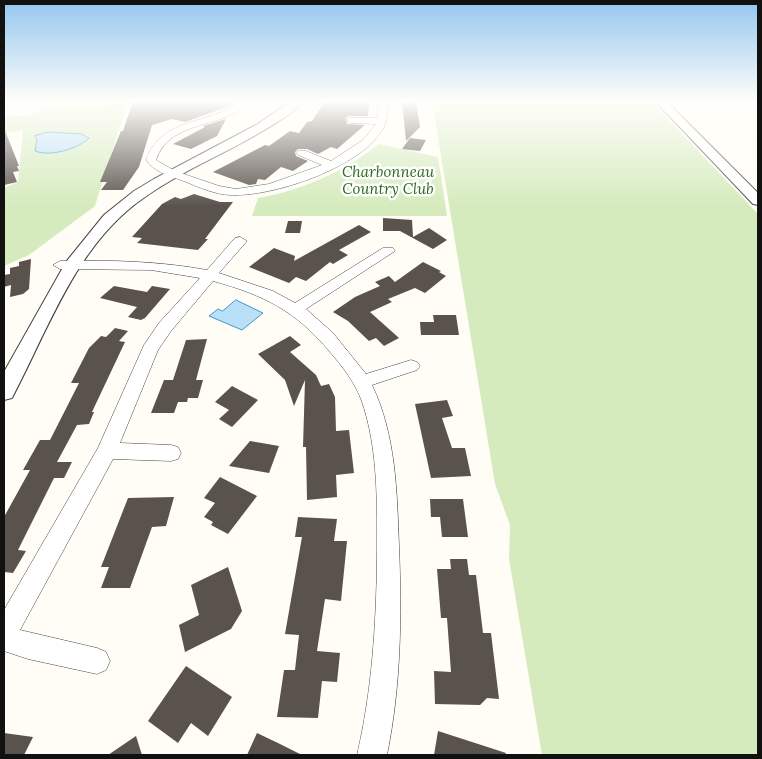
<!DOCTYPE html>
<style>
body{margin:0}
#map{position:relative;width:762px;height:759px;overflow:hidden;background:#fffdf5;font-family:Lora,serif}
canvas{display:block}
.frame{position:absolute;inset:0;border:5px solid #111;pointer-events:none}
</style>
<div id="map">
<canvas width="762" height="759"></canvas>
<div class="frame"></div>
</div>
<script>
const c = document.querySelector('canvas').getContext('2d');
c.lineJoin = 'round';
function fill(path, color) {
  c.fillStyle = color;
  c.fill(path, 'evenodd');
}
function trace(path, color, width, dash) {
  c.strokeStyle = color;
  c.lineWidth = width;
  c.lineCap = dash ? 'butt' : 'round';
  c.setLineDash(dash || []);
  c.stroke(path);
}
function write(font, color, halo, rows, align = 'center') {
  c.font = font + ' Lora,serif';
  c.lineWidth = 5;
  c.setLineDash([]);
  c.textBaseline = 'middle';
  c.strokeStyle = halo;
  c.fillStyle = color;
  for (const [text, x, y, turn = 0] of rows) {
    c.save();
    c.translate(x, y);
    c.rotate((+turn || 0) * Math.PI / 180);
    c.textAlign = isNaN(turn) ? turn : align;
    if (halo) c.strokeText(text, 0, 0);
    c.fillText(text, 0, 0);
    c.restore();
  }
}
fill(new Path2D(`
 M432,101H651L758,214V755H542L509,559L510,525L495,484Z
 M127,103L95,206L29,255L4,266V188L18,182L23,130L4,133V117L30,115L40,109Z
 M379,144L438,157L447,216H252L258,198C301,191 345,171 379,144Z`), '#d5ebbd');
const water = new Path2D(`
 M49,132L81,134L89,138C78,149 50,157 35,151L37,140L35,136Z
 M236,300L263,313L242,330L209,316L218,309L222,311Z`);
fill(water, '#b9e0f7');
trace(water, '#3f96cf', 1);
fill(new Path2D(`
 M133,101H235L227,107L185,122L172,119L152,125L139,167L123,190H101L107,182H100L121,131H123Z
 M325,101H369L368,116H348L346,118L347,124L365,125L337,149L331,147L318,154L307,149H298L295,152L296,156L308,161L293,171L281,167L265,180L258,179L256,184L249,185L213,172L265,145L269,146L290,131L299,133L307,122L312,121Z
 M402,101H416L420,127L406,141Z
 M226,119L217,136L191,149L173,144L205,127L203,126Z
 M4,128L19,166H17L19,171L13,172L17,182L4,185Z
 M410,138L426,140L420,151L402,149Z
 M194,194L220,202H233L205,239H208L198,250L137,243L142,238L132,237L162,204L175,197L181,199Z
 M383,218L412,220L413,237L429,228L447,240L433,249L400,231H383Z
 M288,221H302L300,233H285Z
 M359,225L371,232L339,250L348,255L333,264L330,262L306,281L296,277L289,283L249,267L274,248L295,256L294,261Z
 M31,259L29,289L23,294L10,297L11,285L4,287V275L10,274V268L19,266V262Z
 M423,262L441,271L439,272L446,276L425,293L415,288L388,299L392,302L370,312L399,338L384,346L376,338L369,341L348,321L333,312L355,297L380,286L375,282L389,276L395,282Z
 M114,286L147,292L152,286L170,289L145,318L141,320L128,317L137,307L100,298Z
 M433,315H456L459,335H421L420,322H434Z
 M115,328L128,331L119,341L125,342L92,412H94L89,424L77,425L57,462H72L64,478H54L18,550L26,551L13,573L4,572V517L30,470H23L40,440H50L79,383H71L89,348L101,336L106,337Z
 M290,336L301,345L290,352L316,375L321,386L329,384L335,397L336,431L349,430L354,473L336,475L337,497L307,500L306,447H303L305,380L294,406L285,380L258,354Z
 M207,339L196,380H203L198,398H188L187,402H178L174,413H151L164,380H173L186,340Z
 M232,386L258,400L232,427L219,419L229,410L215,402Z
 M447,400L453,416L442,418L452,448H465L471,476L431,478L415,404Z
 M250,441L279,446L269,473L229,466Z
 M220,477L257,496L228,534L211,525L213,522L204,517L215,503L204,498Z
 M174,497L166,526L152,527L130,588H101L109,567H101L128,498Z
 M430,499H463L468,537H442L440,517H431Z
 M298,517L337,519L334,541H347L341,601L325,599L317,651L340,653L337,682L322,681L318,718L277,717L284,670H295L299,635L285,634L302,537H295Z
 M450,559H467L469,575H476L483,633H491L499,699L487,698L480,705L435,704L434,671L451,672L447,618H441L437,569H451Z
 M228,567L242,611L231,629L185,652L179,625L199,615L191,585Z
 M186,666L232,697L208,736L191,723L178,743L148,721Z
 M438,731L506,753L505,755H434Z
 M4,733L33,737L24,755H4Z
 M257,733L280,744L302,755H247Z
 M136,736L142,755H108Z`), '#5a524d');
const minor = new Path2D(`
 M241,101H251C225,130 170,118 156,160L175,171L219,186L236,189L269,184L322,165L298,155L297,153L298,151H306L331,161L363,140L376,124L351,123L348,122V118H377L379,101H387C388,110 388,119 384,127C364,166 278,195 236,195C217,196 199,187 181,180C167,175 155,172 146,160C162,116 208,126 241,101Z
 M240,237L247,241L219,273L273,291L295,303L383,248H393L395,251L306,309L333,333L366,374L411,360L417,362L420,366L417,370L372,385C396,435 397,492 399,546C402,616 401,686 387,755H357C372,691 376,626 377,560C377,507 379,449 361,399C354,381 342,366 330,352C296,311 264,295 213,281L171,331L158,350L120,443L171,445L178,447L181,453L178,459L171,461L113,459L20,630L97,648L106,652L110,661L106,670L97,674L28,659L4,651V610L98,448L144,345L159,323L200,278L151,270L60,269L53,265L60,261C110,260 158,261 207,270L235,238Z`);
const tertiary = new Path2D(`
 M292,101H304C296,111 282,119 271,126C230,152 184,169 145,197C77,243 49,328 12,398L4,400V372L66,262L104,215L134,191L154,179L256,125Z
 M655,101H666L758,193V205L753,204Z`);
trace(minor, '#444', 1);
trace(tertiary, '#444', 2);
fill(minor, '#fff');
fill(tertiary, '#fff');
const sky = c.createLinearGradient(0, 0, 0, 207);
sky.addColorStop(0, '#95c6ee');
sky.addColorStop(0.49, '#fffefa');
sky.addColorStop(1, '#fffefa00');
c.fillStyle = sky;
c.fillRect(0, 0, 762, 207);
write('italic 15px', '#2f6b1f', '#fff', [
 ["Charbonneau",388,173],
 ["Country Club",388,190]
]);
</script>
